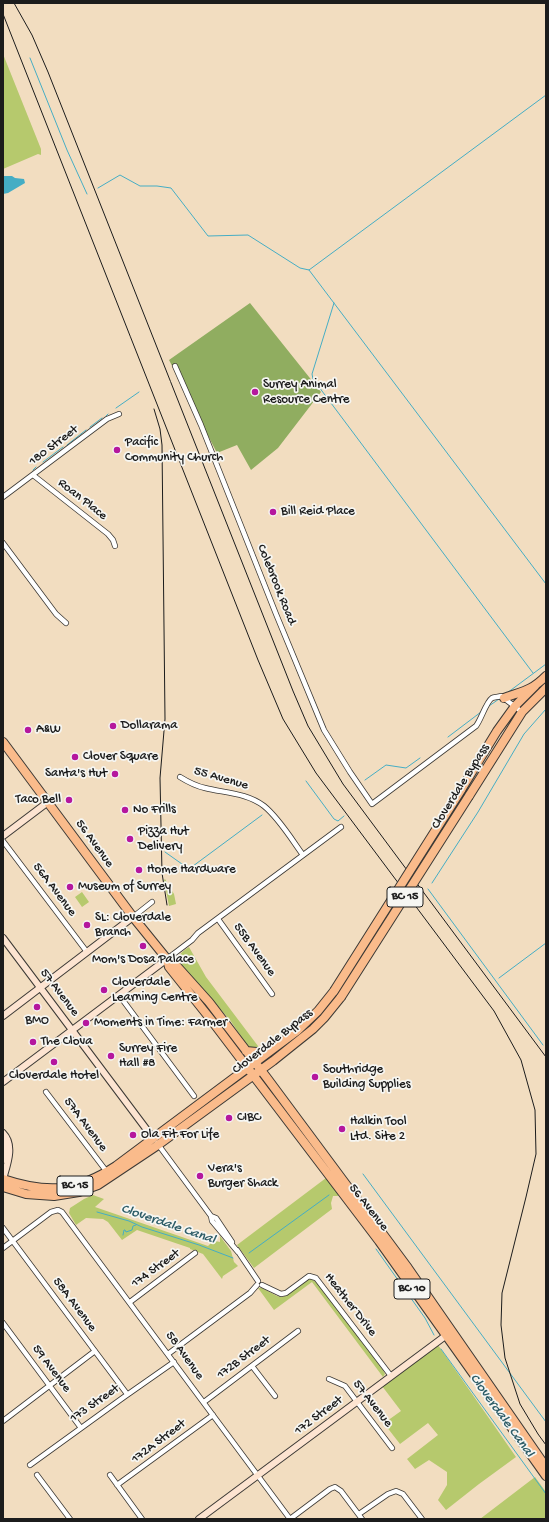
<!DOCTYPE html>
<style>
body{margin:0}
#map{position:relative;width:549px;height:1522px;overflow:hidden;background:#f2ddc0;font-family:"Gochi Hand",sans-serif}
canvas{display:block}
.frame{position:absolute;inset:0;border:4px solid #1c1c1c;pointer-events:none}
</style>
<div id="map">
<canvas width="549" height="1522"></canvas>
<div class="frame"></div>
</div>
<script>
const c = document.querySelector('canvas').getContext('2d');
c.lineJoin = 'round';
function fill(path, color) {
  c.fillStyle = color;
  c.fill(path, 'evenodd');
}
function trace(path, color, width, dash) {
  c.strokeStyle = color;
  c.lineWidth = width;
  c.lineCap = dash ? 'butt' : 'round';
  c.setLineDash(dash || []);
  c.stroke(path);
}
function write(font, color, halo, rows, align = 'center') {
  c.font = font + ' "Gochi Hand",sans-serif';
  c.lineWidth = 3.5;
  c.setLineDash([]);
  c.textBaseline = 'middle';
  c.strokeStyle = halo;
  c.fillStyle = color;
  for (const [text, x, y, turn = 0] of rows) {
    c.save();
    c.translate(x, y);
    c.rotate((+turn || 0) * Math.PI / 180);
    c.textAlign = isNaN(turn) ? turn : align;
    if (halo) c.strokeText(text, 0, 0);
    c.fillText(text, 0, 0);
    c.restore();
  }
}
fill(new Path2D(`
 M3,54L41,149V155L38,154L3,169Z
 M165,879L174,894L176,904L169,906L164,880Z
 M82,892L89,902L82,907L75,897Z
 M189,947L206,977L261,1050L250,1048L246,1044L230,1020L178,962C177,955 183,951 189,947Z
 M326,1178L338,1194V1196H333L331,1203L332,1209L254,1268L237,1245Z
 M93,1195L104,1199L95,1207L208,1246L211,1243L213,1244L215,1241L220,1242V1236L231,1251L234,1262L238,1266L223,1276L222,1279L203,1254L190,1249V1248L137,1230L122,1240L108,1222L103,1219L86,1218L76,1225L69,1213L70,1208L84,1199Z
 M311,1279L318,1283L383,1370L385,1374L383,1377L312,1282L274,1310L258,1288H262L277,1296L283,1297L307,1280Z
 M438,1345L516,1457L479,1484L446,1510L438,1500L447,1485V1472L429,1460L415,1469L407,1459L438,1435L428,1423L400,1444L386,1426L387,1421L401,1411L382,1386Z
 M535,1477L546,1492V1519H480Z`), '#b6c96d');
fill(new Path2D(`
 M250,303L321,392L278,448L251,470L237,445L217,453L169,360Z`), '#90ad60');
fill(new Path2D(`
 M3,176H12L15,178L24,179L25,183L8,193L3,194Z`), '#45adc4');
trace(new Path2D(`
 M30,58L67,150L87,194
 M98,188L120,175L140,186H157L171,188L208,236L248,235L300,268L309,270L546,95
 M309,270L546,584
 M334,303L312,374L313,379L533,673
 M116,408L139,392
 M106,416L108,414
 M90,427L102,418
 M67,445L86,430
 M43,462L63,447
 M33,470L36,467
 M507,693L546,664
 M489,706L499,699
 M448,737L481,712
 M365,780L386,765L406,768L420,758
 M306,781L334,819L338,821L344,816
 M165,852L189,869L262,815
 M432,883L478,812L524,734L546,709
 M428,889L543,1045
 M499,978L546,943
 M363,1174L546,1422
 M97,1212L129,1221L142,1227L199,1245L233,1258
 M123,1235L124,1230H125L126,1232L132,1230L133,1226L136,1225
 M376,1249L425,1318L434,1335
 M249,1253L329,1195
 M441,1349L546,1494`), '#45adc4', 1);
const street = new Path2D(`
 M175,366L201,425L276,614L324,730L350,772L372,804L476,726C481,720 486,702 492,698C494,697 499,697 501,696L522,712
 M33,475L108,534L113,540L115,546
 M3,497L107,419L119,414
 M3,543L56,614L66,623
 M180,777C188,782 196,786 205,788C225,793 247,793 264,806C279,818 292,840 303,855
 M3,841L87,952
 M133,917L152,902
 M218,919L272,994
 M167,959L192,940L198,933L341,827
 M119,995L194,1096
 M46,1092L107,1172
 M157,1143L211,1216L212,1221L238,1252
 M211,1216L216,1218L232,1242
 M3,1228L127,1394
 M3,1248L51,1212L58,1210L62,1212L290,1519
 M237,1250L258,1281
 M262,1285L281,1294L286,1293L309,1276L316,1278L391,1376
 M130,1302L195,1253
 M3,1323L81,1428
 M168,1354L250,1293L257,1285
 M252,1366L275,1396
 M329,1379L345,1386L392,1448
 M204,1402L298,1331
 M3,1421L95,1351
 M30,1465L124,1397L174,1362
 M37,1475L70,1519
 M110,1475L142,1519
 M117,1485L213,1415
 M359,1514L388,1494L396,1491L403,1494L422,1519
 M290,1519L330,1489L335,1487L341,1491L362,1519`);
const secondary = new Path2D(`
 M3,836L48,802
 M3,938L153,1138
 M3,1016L133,917
 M3,1082L167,959
 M3,1133C15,1145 7,1165 3,1179
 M3,1141L4,1146L3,1160
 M199,1519L448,1334`);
const highway = new Path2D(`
 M504,698C523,691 531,691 546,676
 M3,742L133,917L167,959L169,967L212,1021L379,1241L546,1476
 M461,790L497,731L515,706L535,686
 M469,796L522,712L546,688
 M167,959L174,963L209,1002L267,1078L408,1268L546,1467
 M246,1051L267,1053
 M3,1179C48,1194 76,1192 116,1166L297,1031L318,1011L334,991
 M3,1187L26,1194L54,1196L79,1192L98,1185L158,1145L273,1061L313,1029L324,1018L341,997`);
trace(street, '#3c3935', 6);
trace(secondary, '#3c3935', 8);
trace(highway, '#3c3935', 10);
trace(street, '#fff', 4.5);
trace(secondary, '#fde4d1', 6);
trace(highway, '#fabb8b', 8);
trace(new Path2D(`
 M14,3L32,35L48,72L293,691L308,726L343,784L546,1057
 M3,14L258,660L283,719L316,773L494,1011L521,1060L535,1110L536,1154L526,1197L502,1293L501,1325L505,1358L520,1404L538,1434L546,1445
 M154,409L160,429L162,445L165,719L160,778L162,873L167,905`), '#1c1c1c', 1);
const highwayBridge = new Path2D(`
 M334,991L461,790
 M341,997L469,796`);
trace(highwayBridge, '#3c3935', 10, []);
trace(highwayBridge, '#fabb8b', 8);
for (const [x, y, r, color] of [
 [255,392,4,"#b5179e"],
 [117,450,4,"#b5179e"],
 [273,512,4,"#b5179e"],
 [113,726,4,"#b5179e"],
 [28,730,4,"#b5179e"],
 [75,757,4,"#b5179e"],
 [115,774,4,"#b5179e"],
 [69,800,4,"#b5179e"],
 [125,810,4,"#b5179e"],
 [130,839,4,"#b5179e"],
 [139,870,4,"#b5179e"],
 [70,887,4,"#b5179e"],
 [87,925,4,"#b5179e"],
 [143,946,4,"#b5179e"],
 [104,990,4,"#b5179e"],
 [37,1007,4,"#b5179e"],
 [86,1023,4,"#b5179e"],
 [33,1042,4,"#b5179e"],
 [111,1056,4,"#b5179e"],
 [54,1062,4,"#b5179e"],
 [315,1077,4,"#b5179e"],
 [229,1118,4,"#b5179e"],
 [342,1129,4,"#b5179e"],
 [133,1135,4,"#b5179e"],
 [200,1176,4,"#b5179e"]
]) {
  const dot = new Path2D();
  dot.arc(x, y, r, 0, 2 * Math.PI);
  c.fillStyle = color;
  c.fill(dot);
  trace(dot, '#f6f6f2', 1.5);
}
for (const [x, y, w] of [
 [405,897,36],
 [75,1186,36],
 [412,1289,36]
]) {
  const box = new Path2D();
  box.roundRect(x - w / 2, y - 10, w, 20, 3);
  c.fillStyle = '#f6f6f2';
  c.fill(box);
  trace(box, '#1c1c1c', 1);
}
write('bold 12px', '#1c1c1c', null, [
 ["BC 15",405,897],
 ["BC 15",75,1186],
 ["BC 10",412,1289]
]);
write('13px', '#1c1c1c', '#f6f6f2', [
 ["Surrey Animal",263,385],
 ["Resource Centre",263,400],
 ["Pacific",125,443],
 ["Community Church",125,458],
 ["Bill Reid Place",281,512],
 ["Dollarama",121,726],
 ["A&W",36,730],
 ["Clover Square",83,757],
 ["Santa's Hut",107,774,"right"],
 ["Taco Bell",61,800,"right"],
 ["No Frills",133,810],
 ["Pizza Hut",138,832],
 ["Delivery",138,847],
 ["Home Hardware",147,870],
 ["Museum of Surrey",78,887],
 ["SL: Cloverdale",95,918],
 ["Branch",95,933],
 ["Mom's Dosa Palace",143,960,"center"],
 ["Cloverdale",112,983],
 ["Learning Centre",112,998],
 ["BMO",37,1021,"center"],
 ["Moments in Time: Farmer",94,1023],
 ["The Clova",41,1042],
 ["Surrey Fire",119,1049],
 ["Hall #8",119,1064],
 ["Southridge",323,1070],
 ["Building Supplies",323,1085],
 ["Cloverdale Hotel",54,1076,"center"],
 ["CIBC",237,1118],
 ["Halkin Tool",350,1122],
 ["Ltd. Site 2",350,1137],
 ["Ola Fit For Life",141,1135],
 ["Vera's",208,1169],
 ["Burger Shack",208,1184]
], 'left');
write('13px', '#1c1c1c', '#f6f6f2', [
 ["180 Street",54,446,-37],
 ["Roan Place",82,500,38],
 ["Colebrook Road",276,585,68],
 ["55 Avenue",221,779,16],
 ["Cloverdale Bypass",461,787,-58],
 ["56 Avenue",94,844,54],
 ["56A Avenue",54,890,53],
 ["55B Avenue",254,950,54],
 ["57 Avenue",59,993,53],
 ["Cloverdale Bypass",273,1042,-38],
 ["57A Avenue",85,1125,53],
 ["56 Avenue",368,1208,52],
 ["174 Street",156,1269,-36],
 ["58A Avenue",74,1305,53],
 ["Heather Drive",350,1305,52],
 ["58 Avenue",184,1356,54],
 ["172B Street",244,1358,-37],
 ["59 Avenue",51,1369,53],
 ["173 Street",95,1404,-35],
 ["57 Avenue",372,1404,52],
 ["172 Street",319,1416,-37],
 ["172A Street",159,1442,-37]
]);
write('italic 14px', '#2e5d68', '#f6f6f2', [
 ["Cloverdale Canal",168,1225,19],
 ["Cloverdale Canal",501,1416,54]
]);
</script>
